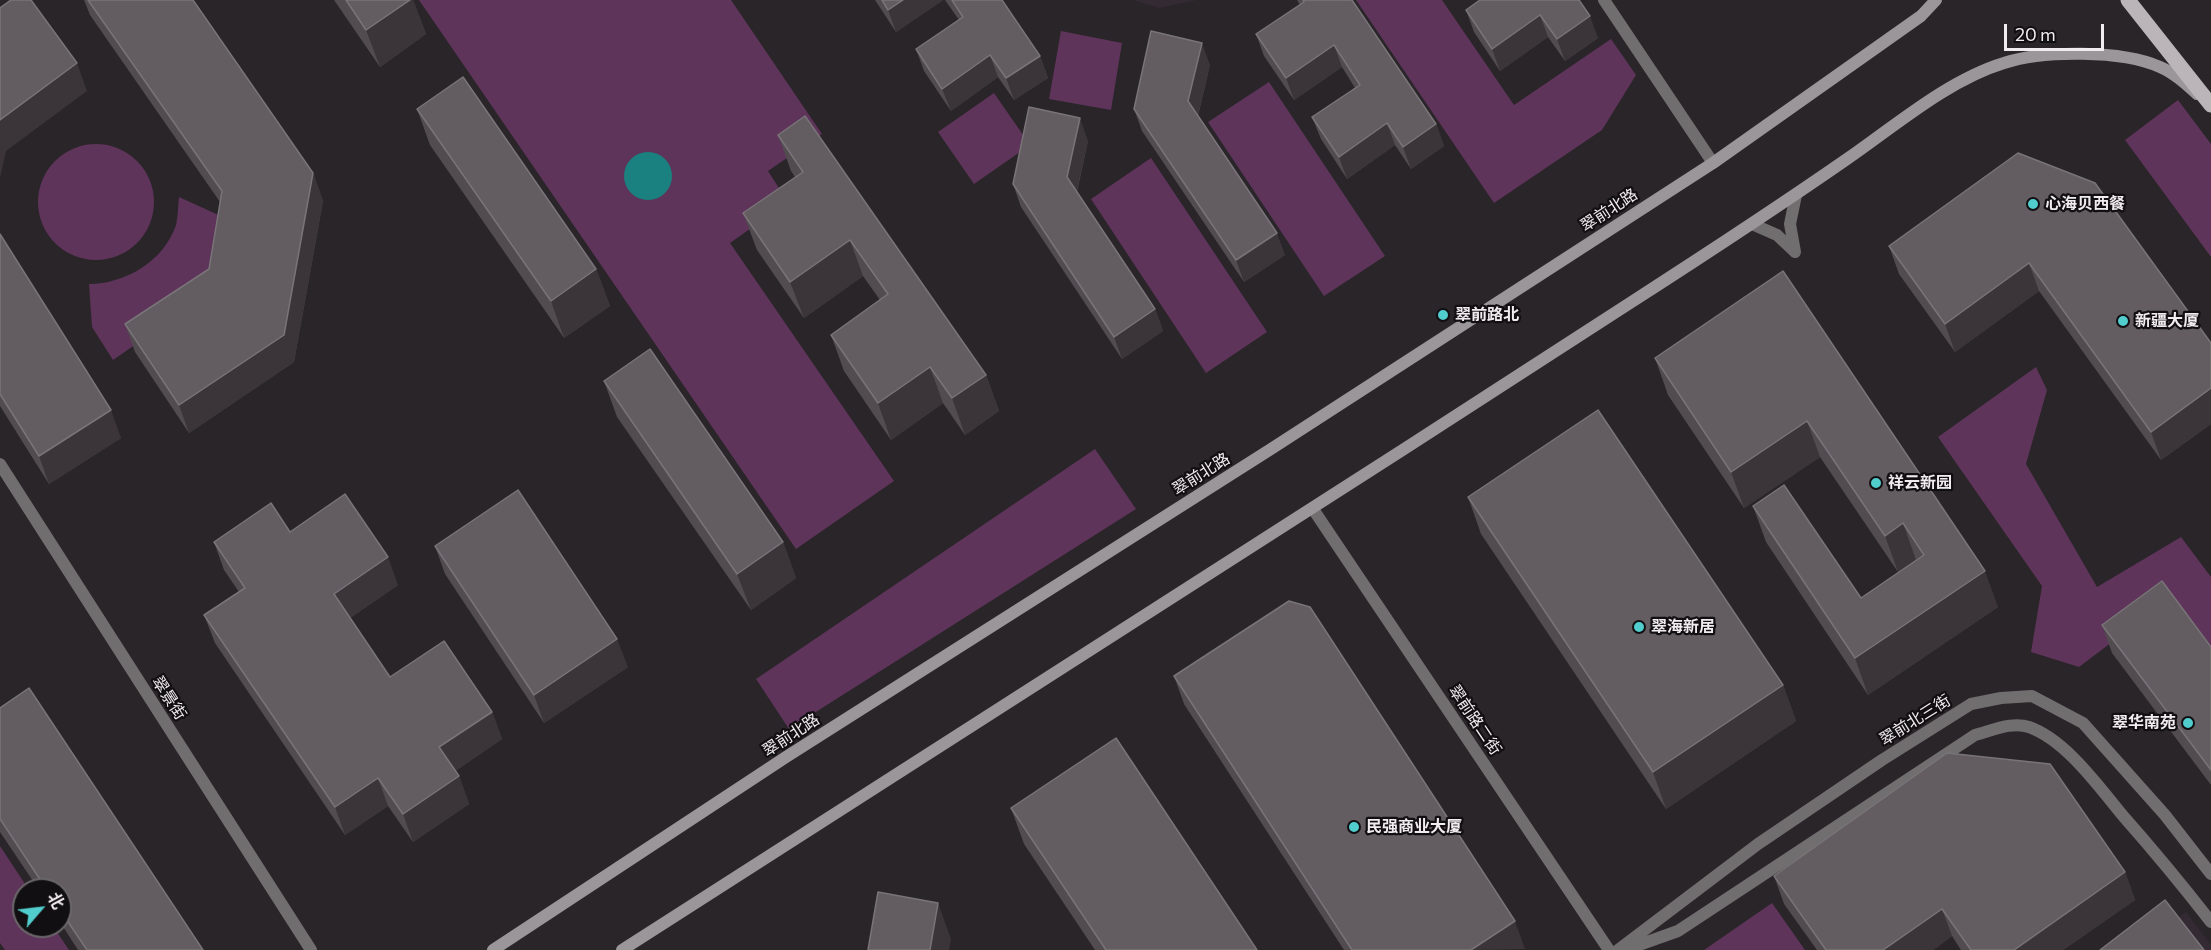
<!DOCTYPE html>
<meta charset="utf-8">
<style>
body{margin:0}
#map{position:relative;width:2211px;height:950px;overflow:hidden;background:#2a2529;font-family:Commissioner,"Noto Sans SC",sans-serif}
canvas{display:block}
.north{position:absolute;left:12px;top:878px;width:60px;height:60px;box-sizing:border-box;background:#110f11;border:2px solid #6a676a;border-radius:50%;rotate:62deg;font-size:16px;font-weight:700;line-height:24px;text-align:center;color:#f0ecef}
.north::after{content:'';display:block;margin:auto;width:21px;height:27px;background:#52cdcd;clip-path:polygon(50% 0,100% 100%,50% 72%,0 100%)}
.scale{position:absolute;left:2004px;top:24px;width:100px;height:27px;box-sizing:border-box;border:3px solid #f0ecef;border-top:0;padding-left:8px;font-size:18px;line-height:21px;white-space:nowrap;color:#f0ecef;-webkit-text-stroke:4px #110f11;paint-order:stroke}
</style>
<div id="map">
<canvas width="2211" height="950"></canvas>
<div class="north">北</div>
<div class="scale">20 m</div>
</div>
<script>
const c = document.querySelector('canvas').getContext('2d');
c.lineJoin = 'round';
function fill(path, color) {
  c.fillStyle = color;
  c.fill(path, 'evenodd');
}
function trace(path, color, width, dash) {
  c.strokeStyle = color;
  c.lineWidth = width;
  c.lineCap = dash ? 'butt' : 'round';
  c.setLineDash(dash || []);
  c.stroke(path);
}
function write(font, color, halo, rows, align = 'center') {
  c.font = font + ' Commissioner,"Noto Sans SC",sans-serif';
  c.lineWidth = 4.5;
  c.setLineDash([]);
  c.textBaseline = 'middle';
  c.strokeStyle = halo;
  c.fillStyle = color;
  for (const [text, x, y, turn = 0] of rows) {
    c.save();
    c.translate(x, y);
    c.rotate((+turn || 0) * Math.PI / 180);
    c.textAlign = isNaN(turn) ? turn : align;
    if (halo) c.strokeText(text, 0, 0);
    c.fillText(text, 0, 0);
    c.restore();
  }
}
fill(new Path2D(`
 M1133,0H1197L1159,8Z
 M2186,912L2211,945V950H2133Z`), '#342a33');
fill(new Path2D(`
 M419,0H731L822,134L768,171L788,202L730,243L894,481L796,549Z
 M1356,0H1442L1514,105L1611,39L1636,75L1602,130L1494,203Z
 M1061,31L1122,43L1111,110L1049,99Z
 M1269,82L1385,256L1324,296L1208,122Z
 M994,93L1030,145L974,184L938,132Z
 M2178,100L2211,144V257L2125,140Z
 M38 202a58 58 0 1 1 116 0a58 58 0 1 1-116 0Z
 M1151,158L1267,332L1206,373L1091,199Z
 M179,197L225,218L213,291L113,360L92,327L89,284C125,284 164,261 176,225C178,217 178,206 179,197Z
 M2036,367L2047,390L2026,464L2097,587L2181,537L2211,577V646L2173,596L2079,667L2031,652L2042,586L1938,437Z
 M1095,449L1136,509L789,729L756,679Z
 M0,846L29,890H24V926H53L69,950H5L0,943Z
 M1772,903L1805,950H1704Z`), '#5e345a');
fill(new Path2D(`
 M624 176a24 24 0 1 1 48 0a24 24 0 1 1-48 0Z`), '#1b8080');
trace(new Path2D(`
 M1752,224L1777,235L1795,252
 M1795,252L1790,224L1796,195`), '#716e70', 12);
trace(new Path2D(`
 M1604,0L1713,163
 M0,464L311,950
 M1313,509L1609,950
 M1618,950L1758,844L1882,760L1971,704L2001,698L2032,696L2083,723L2165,815L2211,874
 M1625,950L1678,931L1975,735C1991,731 2012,721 2029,727C2066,740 2099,787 2124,817C2154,851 2183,886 2211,922`), '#716e70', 12);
trace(new Path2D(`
 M493,950L786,757L1271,449L1713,163L1921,16L1936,0
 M622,950C959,735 1295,520 1630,303C1703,256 1775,209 1847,159C1895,126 1948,80 2004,63C2043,50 2122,50 2160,67C2174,73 2186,84 2197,94`), '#9b969a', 12);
trace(new Path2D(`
 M2128,0L2211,105`), '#bbb5ba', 15);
fill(new Path2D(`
 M84,0H193L313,173L323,201L294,362L189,433L135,352L125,324L209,269L220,202L90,15Z
 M334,0H413L426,34L380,67Z
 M875,0H943L896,32Z
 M945,0H1002L1040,56L1048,78L1014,100L998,77L951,111L924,71L916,49L959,20Z
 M1297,0H1352L1436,124L1444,146L1411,169L1395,145L1347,179L1321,139L1312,117L1355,88L1342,67L1294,100L1264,56L1256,34L1300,5Z
 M1579,0L1598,38L1565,61L1548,37L1500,71L1474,32L1466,10Z
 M1210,65L1198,116L1285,255L1244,282L1142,131L1134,109Z
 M417,109L596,269L610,306L564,338L430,145Z
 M778,135L986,375L999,411L965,435L943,403L891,440L844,371L831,335L880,300L863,276L804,318L757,250L743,213L795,177L791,171Z
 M1088,141L1077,192L1155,309L1163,331L1122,359L1021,207L1013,184Z
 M2018,153L2211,343V424L2161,460L2039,291L1955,352L1899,274L1889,246Z
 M0,234L121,438L49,484L0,406Z
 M1783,271L1998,607L1868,695L1766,542L1753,506L1861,598L1917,560H1916L1898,572L1820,457L1744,508L1668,395L1655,358Z
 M604,381L783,542L796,578L751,610L617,417Z
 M1468,497L1783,685L1796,721L1666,809L1481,534Z
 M290,532L398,585L350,618L390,677L492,712L502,739L455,771L459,776L469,804L413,842L388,806L345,835L215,643L204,615L239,592L224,570L214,542Z
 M435,546L628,667L544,723L445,574Z
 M2102,625L2211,647V785L2112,653Z
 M1174,676L1525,949L1344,950L1184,704Z
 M0,708L203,950H78L60,922V890H39L0,832Z
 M1011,808L1257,950H1095L1024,844Z
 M2125,872L2135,900L2063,950H1961L1952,936L1933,950H1817L1784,904L1774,876Z`), '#524c51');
fill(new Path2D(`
 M410,0H413L426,34L380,67L366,30Z
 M903,0H943L896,32L888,10Z
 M1540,15L1548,37L1500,71L1492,49Z
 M1590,16L1598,38L1565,61L1557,39Z
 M1202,43L1210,65L1196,123L1188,101Z
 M1334,45L1342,67L1294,100L1286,78Z
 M990,55L998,77L951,111L942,89Z
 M1040,56L1048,78L1014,100L1006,78Z
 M77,63L87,91L6,151L0,178V120Z
 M1080,118L1088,141L1075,199L1067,177Z
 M1387,123L1395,145L1347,179L1339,157Z
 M1436,124L1444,146L1411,169L1403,147Z
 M313,173L323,201L294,362L189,433L179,405Z
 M1277,233L1285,255L1244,282L1236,260Z
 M850,240L863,276L804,318L790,282Z
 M2029,263L2039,291L1955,352L1945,324Z
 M596,269L610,306L564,338L551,301Z
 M1155,309L1163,331L1122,359L1114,337Z
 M930,367L943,403L891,440L878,403Z
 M986,375L999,411L965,435L952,398Z
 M2211,388V424L2161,460L2151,432Z
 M111,410L121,438L49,484L39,456Z
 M1807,421L1820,457L1744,508L1731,472Z
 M1903,523L1916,560L1898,572L1885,536Z
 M783,542L796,578L751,610L737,574Z
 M388,557L398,585L344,622L334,594Z
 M1985,571L1998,607L1868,695L1855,658Z
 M617,639L628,667L544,723L534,695Z
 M1783,685L1796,721L1666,809L1653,772Z
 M492,712L502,739L449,775L439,747Z
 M459,776L469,804L413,842L403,814Z
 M378,778L388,806L345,835L335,807Z
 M2125,872L2135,900L2063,950H2014Z
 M938,903L951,939L949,950H930Z
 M1942,909L1952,936L1933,950H1883Z
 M1515,921L1525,949L1471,950Z`), '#3b353a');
const building = new Path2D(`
 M11,0H31L77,63L0,120V8Z
 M88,0H193L313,173L284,335L179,405L125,324L209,269L222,191Z
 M346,0H410L366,30Z
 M882,0H903L888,10Z
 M952,0H1002L1040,56L1006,78L990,55L942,89L916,49L963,17Z
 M1303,0H1352L1436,124L1403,147L1387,123L1339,157L1312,117L1360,85L1334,45L1286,78L1256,34L1304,2Z
 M1480,0H1579L1590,16L1557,39L1540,15L1492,49L1466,10Z
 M1151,31L1202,43L1188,101L1277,233L1236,260L1134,109Z
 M463,77L596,269L551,301L417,109Z
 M1029,107L1080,118L1067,177L1155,309L1114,337L1013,184Z
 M805,116L986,375L952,398L930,367L878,403L831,335L888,294L850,240L790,282L743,213L803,172L778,135Z
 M2018,153L2095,183L2211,343V388L2151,432L2029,263L1945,324L1889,246Z
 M0,234L111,410L39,456L0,394Z
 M1783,271L1985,571L1855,658L1753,506L1784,485L1861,598L1924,555L1903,523L1885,536L1807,421L1731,472L1655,358Z
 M650,349L783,542L737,574L604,381Z
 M1598,410L1783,685L1653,772L1468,497Z
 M518,490L617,639L534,695L435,546Z
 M345,494L388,557L334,594L390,677L444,641L492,712L439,747L459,776L403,814L378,778L335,807L204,615L245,588L214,542L271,503L290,532Z
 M2162,581L2211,647V770L2102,625Z
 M1289,601L1310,607L1515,921L1471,950H1352L1174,676Z
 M29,688L203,950H87L60,910V890H47L0,819V708Z
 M1116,738L1257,950H1106L1011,808Z
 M1947,753L2050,764L2125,872L2014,950H1971L1942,909L1883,950H1826L1774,876Z
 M878,892L938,903L930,950H868Z
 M2165,900L2204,950H2100Z`);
fill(building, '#635d62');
trace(building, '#797478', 1.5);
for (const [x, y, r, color] of [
 [2033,204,6,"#52cdcd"],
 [1443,315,6,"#52cdcd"],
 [2123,321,6,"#52cdcd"],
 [1876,483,6,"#52cdcd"],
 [1639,627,6,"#52cdcd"],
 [2188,723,6,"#52cdcd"],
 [1354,827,6,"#52cdcd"]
]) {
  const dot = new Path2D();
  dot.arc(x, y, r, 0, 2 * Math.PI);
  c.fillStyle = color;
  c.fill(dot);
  trace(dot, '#110f11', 2);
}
write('bold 16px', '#f0ecef', '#110f11', [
 ["心海贝西餐",2045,204],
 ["翠前路北",1455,315],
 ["新疆大厦",2135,321],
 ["祥云新园",1888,483],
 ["翠海新居",1651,627],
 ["翠华南苑",2176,723,"right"],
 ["民强商业大厦",1366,827]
], 'left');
write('16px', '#f0ecef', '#110f11', [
 ["翠前北路",1609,210,-33],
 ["翠前北路",1201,474,-32],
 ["翠景街",169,698,57],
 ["翠前路二街",1475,720,56],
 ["翠前北三街",1915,720,-32],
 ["翠前北路",791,735,-33]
]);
</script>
